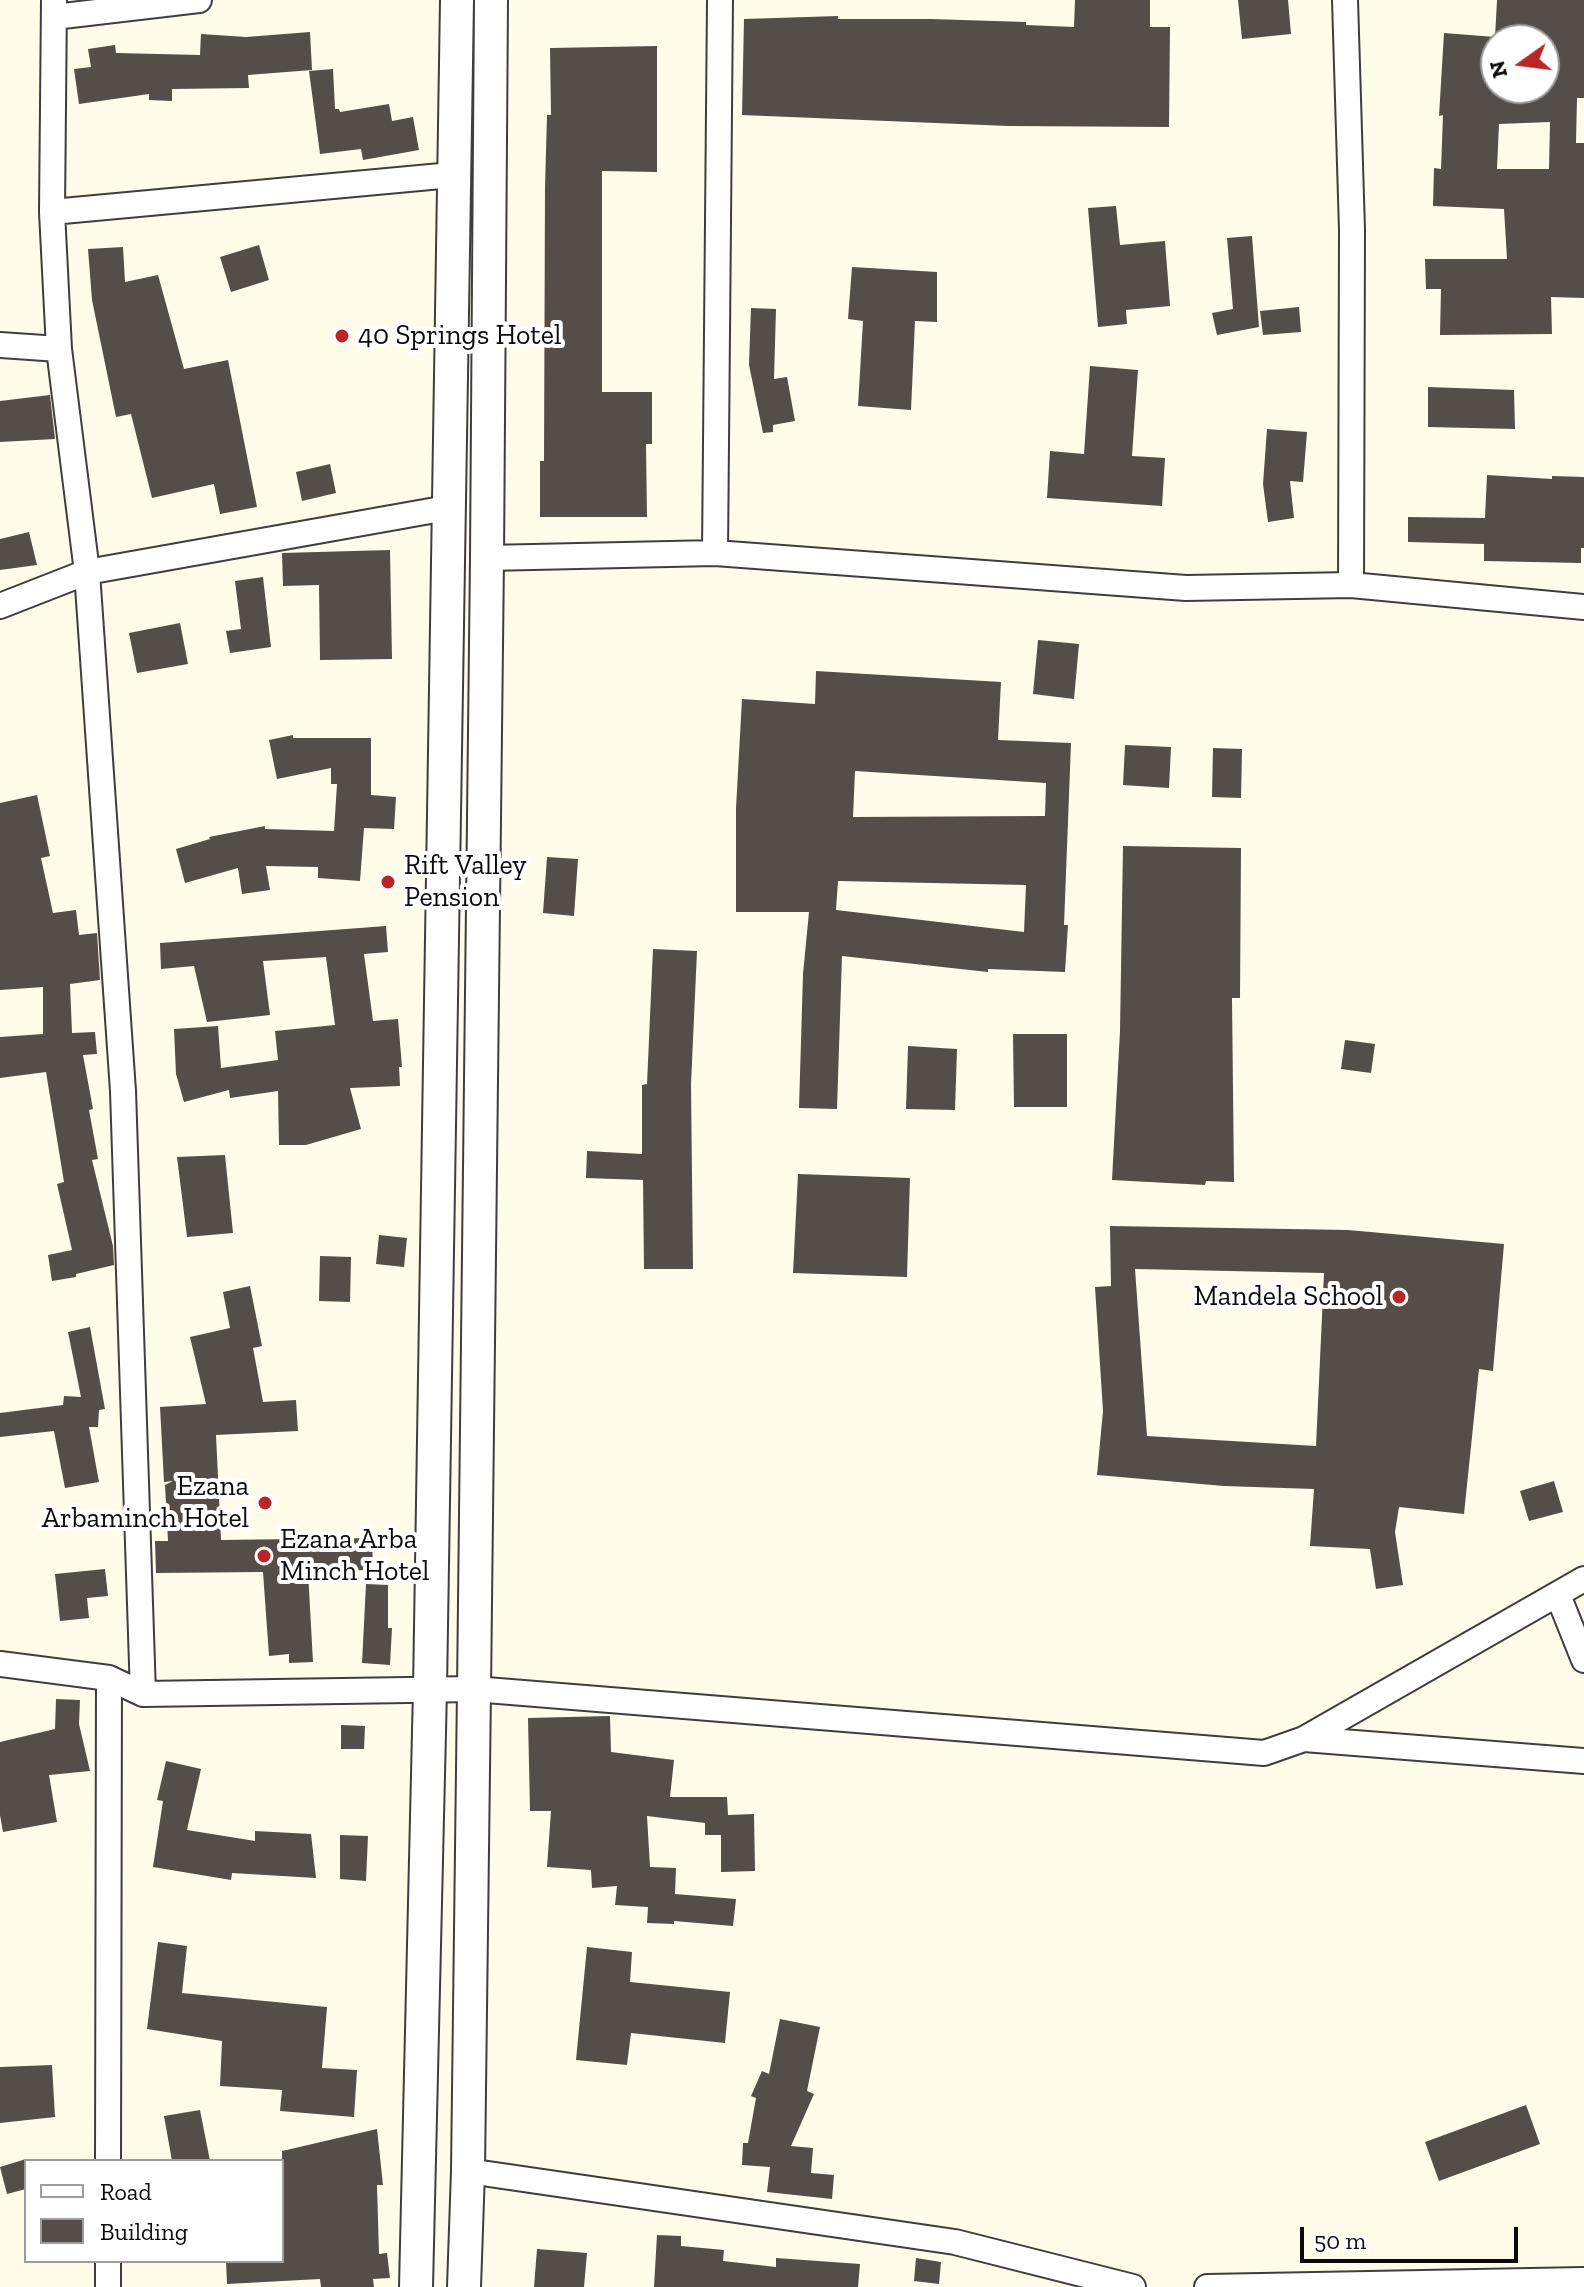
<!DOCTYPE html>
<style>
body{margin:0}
#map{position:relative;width:1584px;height:2287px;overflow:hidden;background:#fffcea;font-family:"Zilla Slab",serif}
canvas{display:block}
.legend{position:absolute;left:24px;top:2159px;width:260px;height:104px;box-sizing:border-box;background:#fff;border:2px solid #9d9d9d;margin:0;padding:10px 14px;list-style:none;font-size:24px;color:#0b0b0b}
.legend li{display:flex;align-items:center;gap:16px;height:40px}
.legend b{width:40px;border:2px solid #9d9d9d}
.north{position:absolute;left:1480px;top:24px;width:80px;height:80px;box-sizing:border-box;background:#fff;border:2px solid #9d9d9d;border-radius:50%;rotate:256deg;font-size:22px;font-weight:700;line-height:32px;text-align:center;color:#0b0b0b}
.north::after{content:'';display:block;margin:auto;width:28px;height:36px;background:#ba2525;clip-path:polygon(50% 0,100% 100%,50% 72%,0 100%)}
.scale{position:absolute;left:1300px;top:2227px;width:218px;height:36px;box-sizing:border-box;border:4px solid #0b0b0b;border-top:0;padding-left:10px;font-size:24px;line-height:28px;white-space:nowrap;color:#0b0b0b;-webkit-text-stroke:6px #fff;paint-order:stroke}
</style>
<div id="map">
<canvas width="1584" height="2287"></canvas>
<ul class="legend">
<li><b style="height:10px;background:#fff"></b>Road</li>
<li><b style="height:22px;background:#544d48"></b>Building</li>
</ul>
<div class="north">N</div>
<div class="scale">50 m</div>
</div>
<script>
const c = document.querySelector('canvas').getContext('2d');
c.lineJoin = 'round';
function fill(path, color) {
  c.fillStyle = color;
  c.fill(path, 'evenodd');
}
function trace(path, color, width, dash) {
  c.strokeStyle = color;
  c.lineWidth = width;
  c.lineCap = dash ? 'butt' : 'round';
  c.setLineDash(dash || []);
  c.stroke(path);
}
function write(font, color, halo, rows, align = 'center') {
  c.font = font + ' "Zilla Slab",serif';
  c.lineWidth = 8;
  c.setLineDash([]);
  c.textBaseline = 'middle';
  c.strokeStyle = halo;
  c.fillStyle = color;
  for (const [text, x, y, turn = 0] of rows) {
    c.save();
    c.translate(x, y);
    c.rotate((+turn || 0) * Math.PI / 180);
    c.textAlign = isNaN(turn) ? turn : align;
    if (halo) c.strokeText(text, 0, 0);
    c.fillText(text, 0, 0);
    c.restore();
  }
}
fill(new Path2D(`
 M1075,0H1150V27H1170L1169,127L1008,126L742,115L744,19L838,16V19H931L1026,22V25L1074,27Z
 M1238,0H1288L1291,34L1242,39Z
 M1497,0H1584V98H1577L1576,143H1584V298L1551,297L1552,334L1440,335L1441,289H1426L1425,259H1507L1504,209L1433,206L1434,168L1441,169L1443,115L1439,116L1444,33L1495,37ZM1496,40H1544V88H1496ZM1550,122L1549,169H1497L1499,124Z
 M310,32L312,70L248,75L249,88L172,89V101L149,100V94L79,104L74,69L91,67L88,49L115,45L116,53L200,55L201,34L246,37Z
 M657,46V172L602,171V392H652V444H646L647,517H540V461H544L545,187L547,115H551L550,48Z
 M333,69L335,109H339L340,112L389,104L392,121L413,117L419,150L363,160L361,149L320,154L309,71Z
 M1116,206L1120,245L1165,241L1170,306L1126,310L1127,324L1098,327L1088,208Z
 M1252,236L1259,327L1217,335L1212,313L1233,309L1227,238Z
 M259,245L269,280L231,292L220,257Z
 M123,247L125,282L158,275L184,369L228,360L257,507L220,514L214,484L152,498L131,414L116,417L92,300L88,249Z
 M852,267L937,272V322L915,321L911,410L858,406L863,321L848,319Z
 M1299,307L1301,332L1263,335L1260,311Z
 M751,308L776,309L774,379L787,377L795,421L773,425V432L763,433L749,365Z
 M1090,366L1138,370L1132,456L1165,458L1162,506L1047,498L1050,451L1084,454Z
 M1428,387L1514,390L1515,429L1428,427Z
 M50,395L55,439L0,442V401Z
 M1267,429L1307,432L1303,482L1290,481L1294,518L1268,522L1263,484Z
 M330,464L336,493L302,501L296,472Z
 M1487,475L1552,479V476L1584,477V548H1581V563L1484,561V544L1408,542V517L1485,518Z
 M29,532L37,565L0,570V539Z
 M390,550L392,659L320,660L319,585L283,586L282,553Z
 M263,577L271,647L230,653L226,631L241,629L235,581Z
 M180,623L188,664L137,673L129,633Z
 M1038,640L1079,644L1074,699L1033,694Z
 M816,671L1001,682L998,740L1071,743L1064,925H1068L1065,972L988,969V972L842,956L837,1109L799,1108L803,974L809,912H736V808L742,699L815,704ZM855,771L1046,783L1045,816L853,817ZM838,881L1026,885L1024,932L836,910Z
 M293,735V738H371V795L396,797L394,829L364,828L360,881L318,878V867L266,866L270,890L242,894L238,868L185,883L176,849L210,839L209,837L265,826V829L334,831L337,784H331V768L277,779L269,740Z
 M1125,745L1171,747L1169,788L1123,785Z
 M1213,748L1242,749L1241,798L1212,797Z
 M37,795L50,856L41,858L53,913L76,910L79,935L97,933L100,980L70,984L72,1033L95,1032L97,1054L83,1055L93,1109L89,1110L98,1159L92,1160L113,1246L114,1265L76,1274V1277L52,1281L48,1255L72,1250L57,1184L64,1182L46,1072L0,1078V1037L43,1034V987L0,990V803Z
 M1123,846L1241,848L1240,998H1232L1234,1182L1206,1181L1205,1185L1112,1180L1120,1031Z
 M547,857L578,859L574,916L543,913Z
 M386,926L388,952L364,954L373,1021L398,1019L402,1067H399L400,1086L350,1088L361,1129L306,1145H279L278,1091L230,1098L229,1090L184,1102L176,1074L174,1029L218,1026L221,1068L278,1060L275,1031L335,1025L326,957L263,961L270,1015L207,1022L194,966L161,969L160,943Z
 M653,949L697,951L691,1084L693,1269H644L643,1180L586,1178L587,1151L642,1154V1085L647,1084Z
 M1013,1034H1067V1107H1014Z
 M1345,1040L1375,1044L1371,1073L1341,1069Z
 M908,1046L957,1049L955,1110L906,1109Z
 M225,1155L233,1233L187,1237L177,1157Z
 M798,1174L910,1178L907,1277L793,1273Z
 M1110,1226L1348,1230L1504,1244L1493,1371L1479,1369L1464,1514L1399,1507L1395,1532L1403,1585L1376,1589L1370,1549L1310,1546L1314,1489L1224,1486L1097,1475L1103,1411L1095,1287L1111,1286ZM1135,1269L1324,1273L1316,1446L1147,1436Z
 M379,1235L407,1238L404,1267L376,1264Z
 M320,1256L351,1257L350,1302L319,1301Z
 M250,1286L262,1346L253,1348L263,1402L296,1400L298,1431L216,1435L221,1540L372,1538L373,1570L308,1571L313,1662L289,1663V1654L269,1656L263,1572L156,1573L155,1541H168L165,1485L173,1481L164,1482L160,1407L206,1404L190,1337L230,1328L223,1292Z
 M90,1327L105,1409L99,1410L98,1427H89L99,1482L65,1488L54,1431L0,1437V1413L63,1405L64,1396L81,1397L68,1332Z
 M1554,1481L1563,1512L1529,1521L1520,1491Z
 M105,1569L108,1596L87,1598L89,1618L60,1621L55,1574Z
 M366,1584L388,1585V1628H392L390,1665L362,1663Z
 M56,1699L80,1700L79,1724L90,1771L49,1775L57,1822L3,1832L0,1815V1742L55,1729Z
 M610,1716L611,1752L674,1760L670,1797H727L728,1815L754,1814L755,1871L721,1872V1835H705V1823L647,1816L650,1867L676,1868L675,1894L736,1899L733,1926L674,1921V1924L647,1923L648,1907L615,1905L617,1886L592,1888L591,1870L547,1867L551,1811H530L528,1718Z
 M341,1725L365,1726L364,1749H341Z
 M166,1761L201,1769L187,1830L255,1841V1831L311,1834L316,1878L232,1873L231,1880L153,1867L163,1801L157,1800Z
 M340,1835L368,1836L366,1881L340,1879Z
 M158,1942L187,1946L182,1993L327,2007L322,2068L357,2070L354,2117L280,2111L282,2090L220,2086L222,2041L147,2029Z
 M587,1947L632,1952L630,1982L730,1992L725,2043L631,2033L627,2065L576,2060Z
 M780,2019L820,2027L807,2091L814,2094L791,2146L813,2148L811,2173L834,2175L832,2199L767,2192L770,2167L742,2165L743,2143H748L756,2098L751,2096L762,2071L769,2074Z
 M52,2065L55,2117L0,2123V2067Z
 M1526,2105L1540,2144L1439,2181L1425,2142Z
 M200,2110L210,2161H172L164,2116Z
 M377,2129L383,2185H377L379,2254L387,2253L390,2278L373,2279L374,2287H321L320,2279L227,2284L226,2261H282V2151Z
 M26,2159V2189L7,2194L0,2167Z
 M657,2235L681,2236V2246L724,2250L723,2261L776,2267V2258L860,2264L858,2287H654Z
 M537,2249L587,2253L584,2287H534Z
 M916,2258L941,2262L939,2284L914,2281Z`), '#544d48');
const minor = new Path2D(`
 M54,0L52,212L59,349L87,572L123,1091L143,1694
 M1345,0L1352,230L1351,585
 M54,17L199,0
 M52,212L452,175
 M0,345L59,349
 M715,553L720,0
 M487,558L715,553L1186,588L1351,585L1584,607
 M0,606L87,572L447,508
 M1558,1595L1584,1660
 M0,1664L109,1678L143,1694L474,1689L1264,1753L1304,1739L1584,1579
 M1304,1739L1584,1761
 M108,2161L109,1678
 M468,2171L955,2242L1133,2287
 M108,2287V2261
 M1207,2287L1584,2280`);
const tertiary = new Path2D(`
 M416,2287L430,1689L457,0
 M464,2287L468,2171L474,1689L487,558L491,0`);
trace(minor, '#3e3e3e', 28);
trace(tertiary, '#3e3e3e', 36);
trace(minor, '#fff', 24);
trace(tertiary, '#fff', 32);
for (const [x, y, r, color] of [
 [342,336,8,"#ba2525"],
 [388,882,8,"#ba2525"],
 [1399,1297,8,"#ba2525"],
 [265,1503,8,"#ba2525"],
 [264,1556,8,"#ba2525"]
]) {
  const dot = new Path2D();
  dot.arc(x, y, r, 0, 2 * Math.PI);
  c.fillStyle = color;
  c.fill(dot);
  trace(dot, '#fff', 3);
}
write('28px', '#0b0b0b', '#fff', [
 ["40 Springs Hotel",358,336],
 ["Rift Valley",404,866],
 ["Pension",404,898],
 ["Mandela School",1383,1297,"right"],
 ["Ezana",249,1487,"right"],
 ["Arbaminch Hotel",249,1519,"right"],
 ["Ezana Arba",280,1540],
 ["Minch Hotel",280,1572]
], 'left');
</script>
